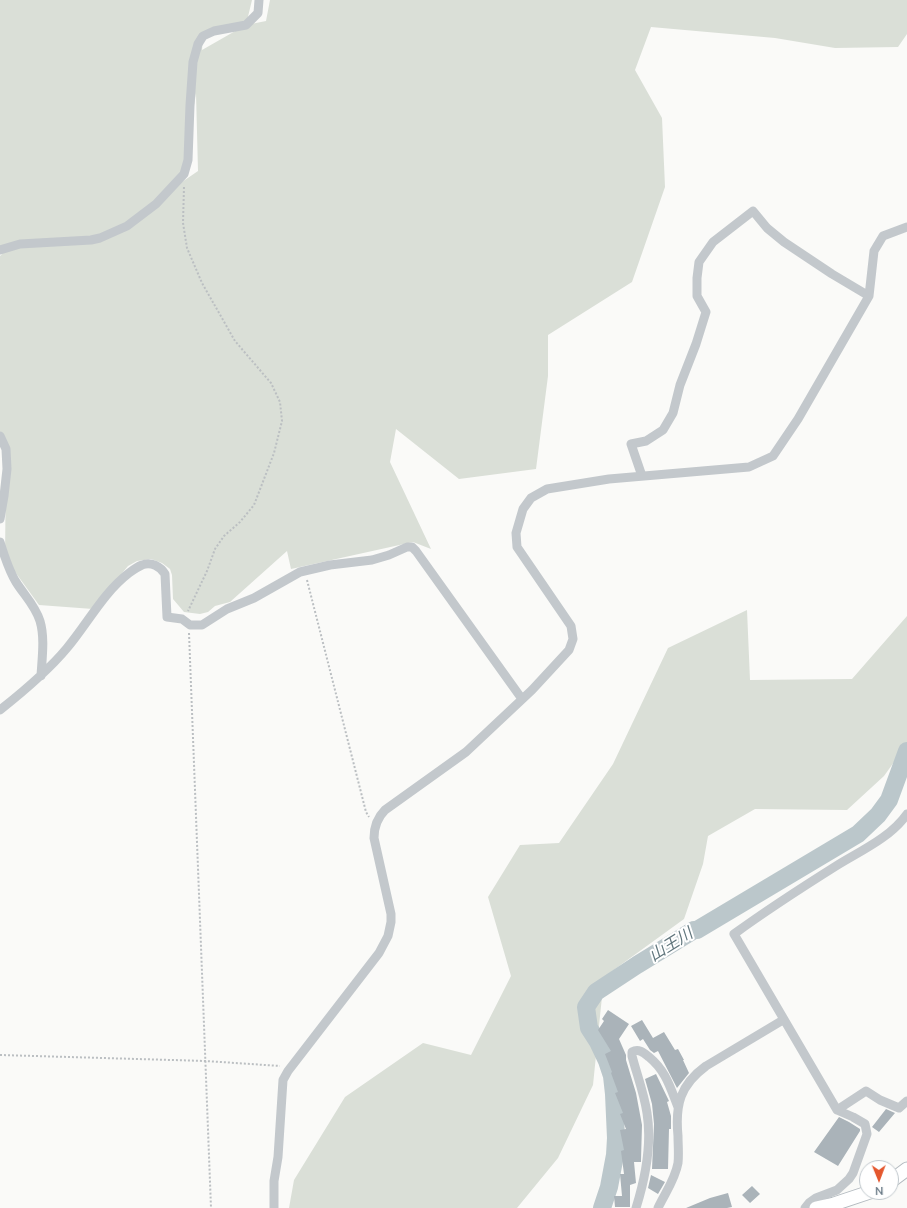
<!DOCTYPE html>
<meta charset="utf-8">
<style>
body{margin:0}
#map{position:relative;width:907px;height:1208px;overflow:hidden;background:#fafaf8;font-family:Mulish,sans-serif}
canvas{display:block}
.north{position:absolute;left:859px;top:1160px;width:40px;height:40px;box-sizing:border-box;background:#fff;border:1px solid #c1c8cd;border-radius:50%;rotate:179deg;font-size:11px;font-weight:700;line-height:16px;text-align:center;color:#657683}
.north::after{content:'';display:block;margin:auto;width:14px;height:18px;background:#e4572e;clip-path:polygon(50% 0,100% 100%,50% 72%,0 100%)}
</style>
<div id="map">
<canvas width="907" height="1208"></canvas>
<div class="north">N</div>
</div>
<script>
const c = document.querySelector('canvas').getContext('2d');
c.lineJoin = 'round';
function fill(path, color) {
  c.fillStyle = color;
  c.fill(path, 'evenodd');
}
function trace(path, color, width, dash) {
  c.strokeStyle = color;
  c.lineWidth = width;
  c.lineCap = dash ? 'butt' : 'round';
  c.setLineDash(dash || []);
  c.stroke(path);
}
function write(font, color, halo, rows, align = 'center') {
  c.font = font + ' Mulish,"Noto Sans JP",sans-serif';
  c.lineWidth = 4;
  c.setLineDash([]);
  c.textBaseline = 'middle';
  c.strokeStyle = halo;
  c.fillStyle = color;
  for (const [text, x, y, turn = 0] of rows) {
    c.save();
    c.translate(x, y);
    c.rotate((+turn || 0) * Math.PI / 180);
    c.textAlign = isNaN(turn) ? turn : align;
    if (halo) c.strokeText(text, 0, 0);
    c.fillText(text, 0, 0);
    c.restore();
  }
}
fill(new Path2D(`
 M0,0H252L246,25L266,21L270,0H907V34L898,47L835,48L775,38L651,27L635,70L662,118L665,187L632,282L548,335V376L536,469L459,479L396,429L390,462L431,549L413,542L291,569L287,551L230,602L215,606L208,612L200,614L184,612L173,599L172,575L170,569L162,563L151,559L137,561L128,566L93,609L39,605L5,558L6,459L0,440V256L5,251H0ZM244,26L202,50L203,37ZM196,93L198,171L166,193L184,174Z
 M747,610L750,680L852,679L907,616V744L884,776L847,810L755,809L708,836L703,864L684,919L604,977L593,1085L558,1158L517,1208H289L294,1180L345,1097L423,1043L471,1055L511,976L488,897L520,845L559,843L613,764L668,648Z`), '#dadfd7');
trace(new Path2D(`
 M602,1208L609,1187L615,1155L616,1138L614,1094L612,1076L607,1061L598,1042L589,1028L586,1007L596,992L637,965L694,930H697L858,834L878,815L889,800L907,751`), '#bbc7cb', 18);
fill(new Path2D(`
 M608,1010L629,1024L619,1039L626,1055V1060L636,1093L642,1125L641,1160V1162H634L636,1183L630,1185V1207H615L614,1196H622L620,1174H624L621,1151L624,1150L620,1130L626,1129L620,1114L623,1113L615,1093L618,1092L611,1073L612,1072L605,1054L611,1051L598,1030L604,1021L602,1019Z
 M642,1020L653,1038L664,1032L675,1050L678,1049L684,1060H683L689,1073L677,1088L658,1051L654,1053L650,1050L643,1039L640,1041L631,1026Z
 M656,1074L669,1101L667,1102L671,1116V1129H669L668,1169H652L654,1124L652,1104L645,1079Z
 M886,1109L895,1113L879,1132L872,1127Z
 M839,1117L849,1122L860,1129V1131L838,1166L814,1152Z
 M651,1175L665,1182L658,1194L648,1188Z
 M752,1186L760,1194L750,1203L742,1195Z
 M728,1193L732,1207L727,1208H686L710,1198Z`), '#aab3b9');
const secondary = new Path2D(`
 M891,1181L907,1169
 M816,1208L834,1204L870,1192`);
trace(secondary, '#b3babf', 15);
trace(new Path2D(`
 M184,187L183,223L187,248L202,283L235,341L271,383L280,402L282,421L274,453L254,505L240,522L224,536L215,549L207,571L188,611
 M307,580L366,812L369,817
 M189,633L211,1208
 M0,1055L206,1061L280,1066`), '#bbbfc2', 2, [2, 2]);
trace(new Path2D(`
 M0,250L20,244L91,240L100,238L127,226L156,204L184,174L188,160L190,105L193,62L198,44L203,36L214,31L246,25L258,13L259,0
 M0,436L6,449L7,469L4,496L0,519
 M642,476L631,444L646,441L663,430L673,413L680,385L696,344L706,312L697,296V278L699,262L713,242L753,211L767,228L784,242L832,274L869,296
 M0,542C4,555 9,571 16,582C24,595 35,605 40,621C45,638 42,658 41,676
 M0,710C24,691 48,671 67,648C88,623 103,593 129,573C133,570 137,567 142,565C151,561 161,567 165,574L167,617L182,619L190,625H202L227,609L254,598L300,572L330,565L372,560L389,555L407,547H412L416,551L522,699
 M837,1110L866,1091L880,1100L899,1108L907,1101
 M274,1208V1181L278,1157L283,1080L288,1071L379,953L388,936L391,922V914L374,838C374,827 377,818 385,810L466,752L532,690L569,650L573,639L571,626L517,547L516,533L523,509L531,498L547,489L609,479L749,467L773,456L798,419L869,296L874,251L883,236L907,227
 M636,1208C645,1179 652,1144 647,1113C644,1093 637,1075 632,1056V1052C639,1048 644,1053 649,1057C666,1071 670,1087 678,1107
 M658,1208C665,1193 675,1180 678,1163C679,1154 678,1145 678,1136C675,1105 680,1085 706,1066L783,1020
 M805,1208L809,1203L816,1198L837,1190L849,1179L853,1173L867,1134L865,1124L853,1117L837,1110L734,934C767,910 801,888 836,866C860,851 890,838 907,814`), '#c3c8cc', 9);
trace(secondary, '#fff', 13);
write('italic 16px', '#60757c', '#fff', [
 ["山王川",671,945,-32]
]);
</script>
